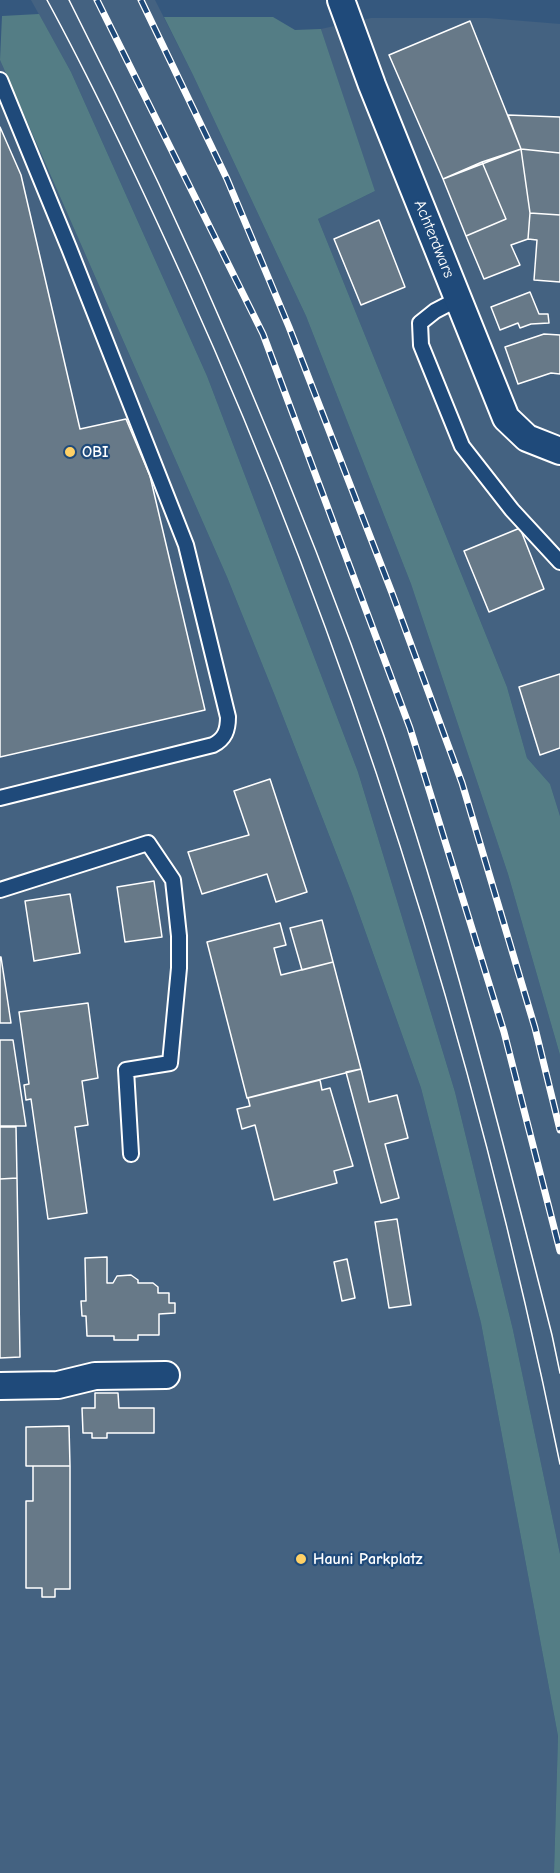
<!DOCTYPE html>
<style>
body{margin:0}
canvas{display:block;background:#35587e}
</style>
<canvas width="560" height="1873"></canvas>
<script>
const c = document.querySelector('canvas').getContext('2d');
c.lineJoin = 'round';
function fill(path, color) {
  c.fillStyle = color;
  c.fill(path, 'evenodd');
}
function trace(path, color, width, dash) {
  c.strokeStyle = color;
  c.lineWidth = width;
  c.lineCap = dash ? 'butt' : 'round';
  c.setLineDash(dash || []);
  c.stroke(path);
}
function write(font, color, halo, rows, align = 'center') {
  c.font = font + ' "Comic Neue",sans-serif';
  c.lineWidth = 4.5;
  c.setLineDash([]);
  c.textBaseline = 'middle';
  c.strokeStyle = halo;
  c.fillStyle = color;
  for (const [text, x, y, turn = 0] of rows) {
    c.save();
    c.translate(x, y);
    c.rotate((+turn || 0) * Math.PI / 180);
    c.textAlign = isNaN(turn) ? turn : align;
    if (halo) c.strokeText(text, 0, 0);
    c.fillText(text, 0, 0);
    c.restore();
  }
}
fill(new Path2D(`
 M31,0H155L193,75L306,316L411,584L508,874L560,1055V1554L513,1330L455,1092L358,772L207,376L71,72Z
 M371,18H487L560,24V816L550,784L527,758L507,687L318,219L375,191L321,29Z
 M0,60L227,577L275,696L352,894L421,1088L481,1323L558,1736L554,1873H0Z`), '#446281');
fill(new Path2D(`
 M39,14L71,72L207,376L358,772L455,1092L513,1330L560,1554V1873H554L558,1736L481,1323L421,1088L352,894L275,696L227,577L0,60L2,16Z
 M164,17H273L295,30L321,29L375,191L318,219L507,687L527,758L550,784L560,816V1055L508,874L411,584L306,316L193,75Z`), '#547d85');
const building = new Path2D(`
 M470,21L521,149L443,179L389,55Z
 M508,115L560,117V153L521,149Z
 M0,127L21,175L80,429L126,419L150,476L205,710L0,757Z
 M521,149L530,213L528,239L511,245L520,265L484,279L466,236L506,219L482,162Z
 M521,149L560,153V215L530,213Z
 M482,162L506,219L466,236L443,179Z
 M530,213L560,215V282L534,280L537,240L528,239Z
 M379,220L405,287L361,305L334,239Z
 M530,292L539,314H548L549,323L531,324L520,328L518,323L500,330L491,307Z
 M544,334L560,335V374L551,373L518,384L505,347Z
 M520,528L544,589L489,612L464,551Z
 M560,674V748L540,755L519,687Z
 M270,779L307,892L276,902L267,874L202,894L188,852L249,835L234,791Z
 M154,881L162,937L125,942L117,887Z
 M70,894L80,953L34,961L25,901Z
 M322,920L333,962L302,970L290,928Z
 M280,923L286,945L274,948L281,975L333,962L361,1069L247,1098L207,942Z
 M0,957H1L11,1023H0Z
 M88,1003L98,1078L82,1081L88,1125L75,1127L87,1213L48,1219L31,1099L26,1100L24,1085L29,1084L19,1012Z
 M0,1040H13L26,1126H0Z
 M361,1069L369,1102L397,1095L408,1138L385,1144L399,1198L381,1203L346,1072Z
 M320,1080L322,1090L330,1088L353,1166L334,1171L337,1183L274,1200L255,1125L242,1129L237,1109L250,1106L248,1098Z
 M0,1127H16L17,1178L0,1179Z
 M17,1178L20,1357L0,1358V1179Z
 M397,1219L411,1305L389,1308L375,1222Z
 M107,1257V1283H113L117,1276L131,1275L138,1280V1283H153L158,1287V1293H169V1303H175V1313L159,1314V1335H138V1340H114V1336H87L86,1316H82L81,1301H86L85,1258Z
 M347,1259L355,1298L342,1301L334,1262Z
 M95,1393H118L119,1408H154V1433H107V1438H92V1433H83L82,1408H95Z
 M69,1426L70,1466H26V1427Z
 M33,1466H70V1589H55V1597H42V1588H26V1501H33Z`);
fill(building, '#677988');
trace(building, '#fff', 1.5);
const lane = new Path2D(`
 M0,80L69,248L186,545L228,717C228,730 225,739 213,745L0,798
 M458,299L435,311L420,323L421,345L462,446L512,510L560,562
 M0,890L148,843L173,880L179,936V968L170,1063L126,1070L131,1154`);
const street = new Path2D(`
 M341,0L372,85L506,418L527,438L560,451
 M0,1386L58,1385L95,1376L166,1375`);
trace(lane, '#fff', 18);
trace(street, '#fff', 30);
trace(lane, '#1f4a7a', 14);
trace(street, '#1f4a7a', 26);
trace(new Path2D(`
 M47,0C97,92 141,186 184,281C355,659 477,1058 560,1464
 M69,0C190,238 296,483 384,736C451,933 501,1134 552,1335L560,1373`), '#fff', 1.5);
const rail = new Path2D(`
 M97,0L263,334L410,728L504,1032L560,1251
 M141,0L227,179L289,327L392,593L462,783L535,1028L560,1130`);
trace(rail, '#fff', 7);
trace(rail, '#1f4a7a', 4.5, [14]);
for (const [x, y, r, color] of [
 [70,452,6,"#ffd166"],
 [301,1559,6,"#ffd166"]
]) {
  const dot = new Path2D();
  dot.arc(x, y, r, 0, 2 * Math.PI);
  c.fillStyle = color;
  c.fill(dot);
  trace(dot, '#1f4a7a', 2);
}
write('16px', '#fff', '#1f4a7a', [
 ["Achterdwars",434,239,68]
]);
write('bold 16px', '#fff', '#1f4a7a', [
 ["OBI",82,452],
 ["Hauni Parkplatz",313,1559]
], 'left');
</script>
